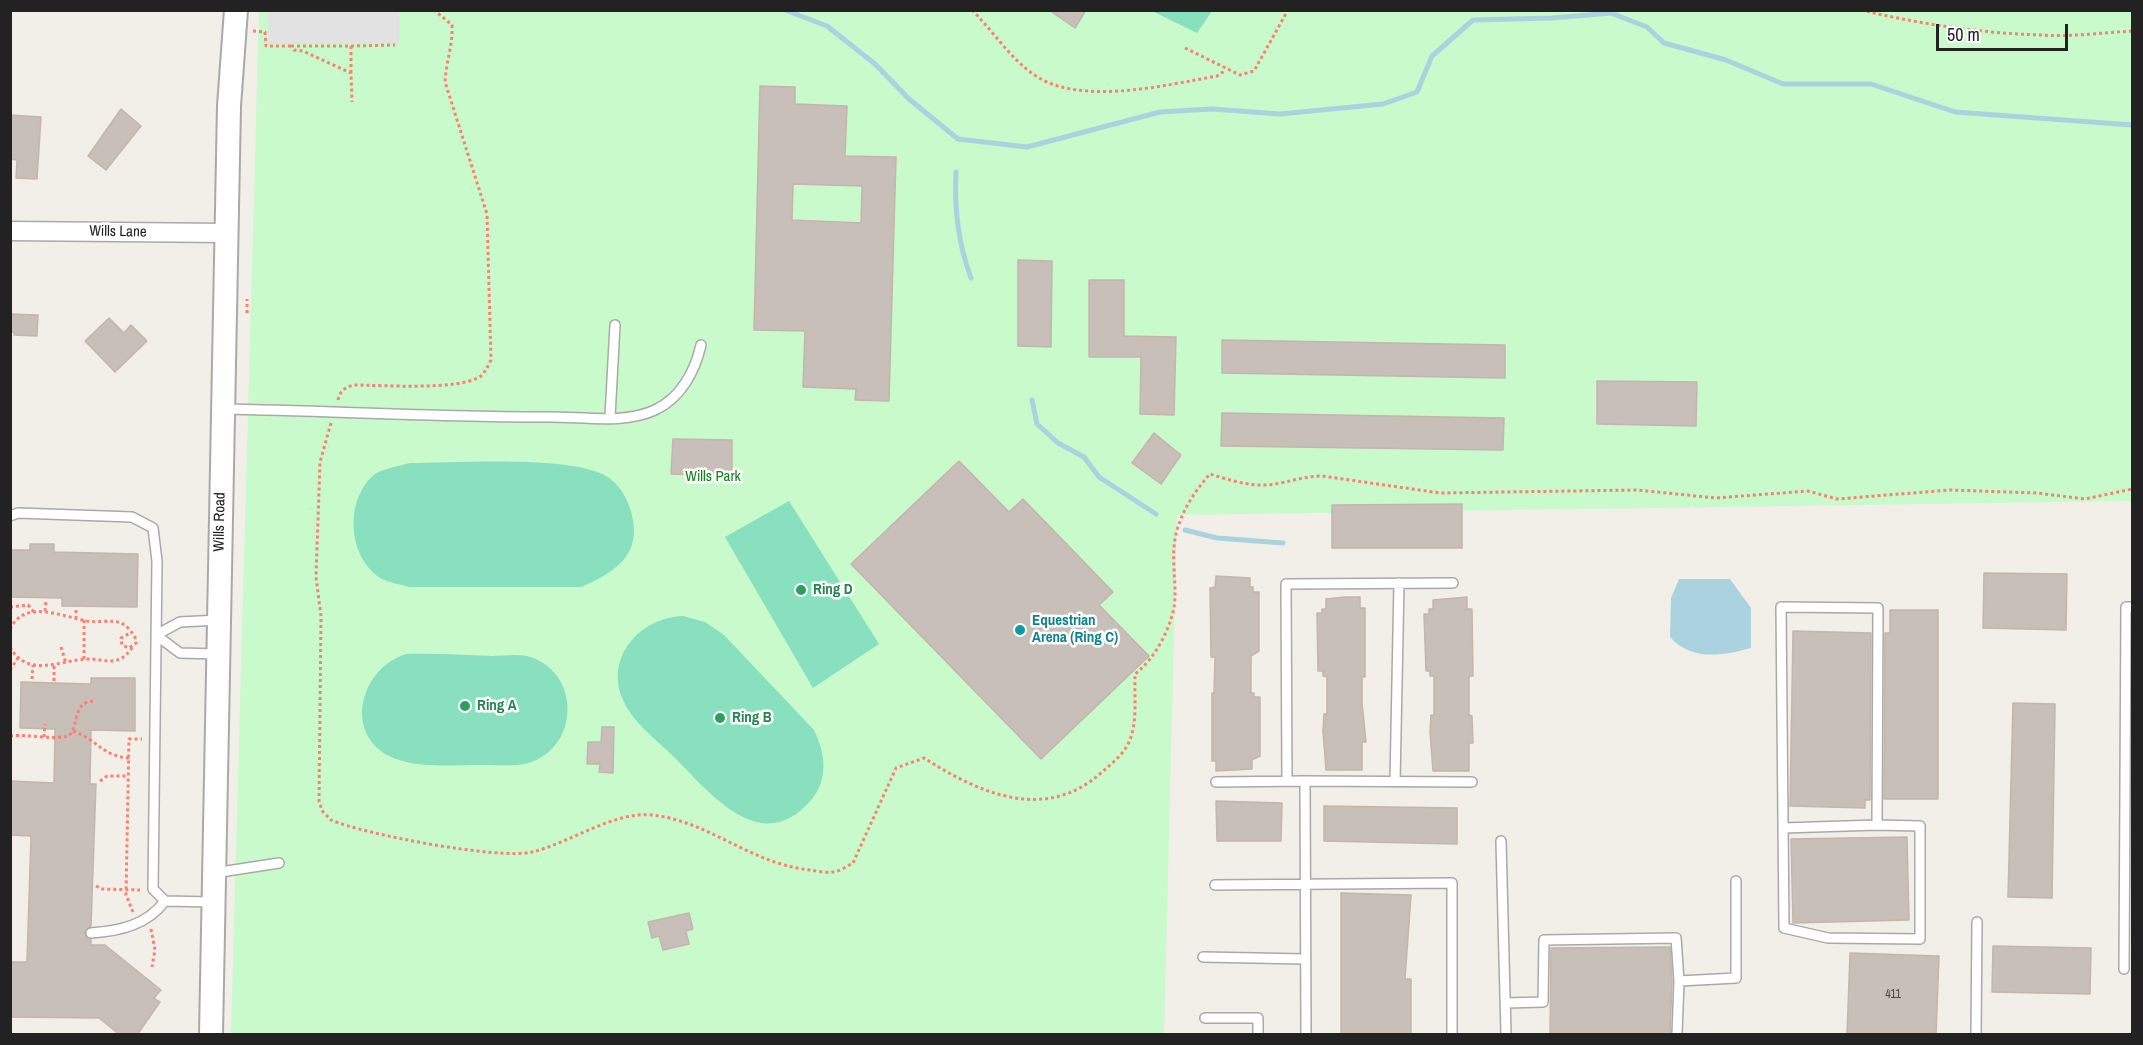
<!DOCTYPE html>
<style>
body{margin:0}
#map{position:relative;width:2143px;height:1045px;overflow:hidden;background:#f2efe9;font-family:"Archivo Narrow",sans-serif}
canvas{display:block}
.frame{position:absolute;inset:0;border:12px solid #222;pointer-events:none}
.scale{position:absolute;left:1936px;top:24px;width:132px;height:27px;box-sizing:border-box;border:3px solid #222;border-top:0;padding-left:8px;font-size:18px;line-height:21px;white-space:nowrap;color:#222;-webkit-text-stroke:4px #fff;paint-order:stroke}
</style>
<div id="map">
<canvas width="2143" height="1045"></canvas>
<div class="frame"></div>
<div class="scale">50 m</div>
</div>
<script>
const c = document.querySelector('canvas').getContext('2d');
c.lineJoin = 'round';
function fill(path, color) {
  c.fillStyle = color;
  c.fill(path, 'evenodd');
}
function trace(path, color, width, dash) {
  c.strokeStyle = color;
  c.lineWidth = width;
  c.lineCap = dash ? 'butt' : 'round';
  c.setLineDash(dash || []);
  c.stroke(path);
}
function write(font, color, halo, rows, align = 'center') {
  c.font = font + ' "Archivo Narrow",sans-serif';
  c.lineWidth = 5;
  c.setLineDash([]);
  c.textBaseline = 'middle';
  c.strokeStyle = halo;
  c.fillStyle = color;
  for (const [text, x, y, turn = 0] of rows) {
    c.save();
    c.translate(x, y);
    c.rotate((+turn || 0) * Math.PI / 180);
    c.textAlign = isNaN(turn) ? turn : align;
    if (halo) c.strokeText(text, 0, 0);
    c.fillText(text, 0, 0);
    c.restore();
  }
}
fill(new Path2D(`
 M259,11H2132V501L1177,515L1164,1034H231Z`), '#c8facc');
fill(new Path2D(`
 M1152,11H1212L1197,33Z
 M410,463C457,463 569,455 606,476C624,486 634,512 634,531C634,562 606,576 581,587H409C401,584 389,583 382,579C347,558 344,499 375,474C384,468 400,466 410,463Z
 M789,501L879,644L813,688L725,537Z
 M683,616L705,622L724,635L814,730C825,752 829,778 812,799C762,859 711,794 675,758C658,741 633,723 623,700C604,657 641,617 683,616Z
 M406,654C434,653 464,655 492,656C505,656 521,653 533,658C580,676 578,743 534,761C520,767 504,765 489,765C458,764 417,770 389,756C343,732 361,668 406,654Z`), '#88e0be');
fill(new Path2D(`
 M268,11H399V44H268Z`), '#e2e2e2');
fill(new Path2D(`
 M1679,579H1730L1751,608V648C1722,656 1691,661 1670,637L1671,598Z`), '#aad3df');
trace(new Path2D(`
 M785,10L827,26L875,64L909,99L958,139L1027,147L1160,112L1212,109L1280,114L1383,104L1417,92L1432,56L1473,20L1552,18L1611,13L1647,27L1664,43L1726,60L1783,84H1871L1955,112L2132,125
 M956,172C954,209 958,243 971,278
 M1032,400L1037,424L1058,443L1084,457L1099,477L1156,514
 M1185,530L1217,538L1283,543`), '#aad3df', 5);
const building = new Path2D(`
 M1049,10H1086L1075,28Z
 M760,86L795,87V104L847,106L845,156L896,157L889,401L855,400L856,389L803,387L805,331L754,330ZM793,184L862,186L861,223L792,220Z
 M121,109L141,126L106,170L88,156Z
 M10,115L41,117L37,179L16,178L17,160L10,159Z
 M1018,260L1052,261L1051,347L1018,346Z
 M1089,280H1124V336L1176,337L1174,415L1140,414L1141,357H1089Z
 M10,314L38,315L37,336L14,335V332H10Z
 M109,318L124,333L131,325L147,341L115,372L85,341Z
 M1222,340L1505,345V378L1222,373Z
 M1597,381L1697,382L1696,426L1597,424Z
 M1222,413L1504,418L1503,450L1221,446Z
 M1154,433L1181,455L1161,484L1132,463Z
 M673,439L732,440V476L671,474Z
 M959,461L1009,512L1023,499L1113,592L1099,605L1149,656L1041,759L851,564Z
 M1462,504V548H1332V505Z
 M30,544H54V552L138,554L137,607L62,606V598L10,597V550H30Z
 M1984,573L2067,574L2066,630L1983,628Z
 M1216,576L1250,578V587H1253V592H1259V651L1251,656V693H1254V697H1260V756L1252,760V769L1216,771V761H1212V693H1214L1215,657H1211L1210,588L1215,587Z
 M1345,597H1360V608H1365V677H1362V703L1366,742H1362V770H1326L1323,731L1324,714H1327V677L1323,676V671H1318L1317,613H1322V609H1326V599Z
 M1467,597V609H1472L1473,676H1469V715L1472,716L1473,743H1469V771H1433L1430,732L1431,715H1434V676H1430V671H1426L1424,614H1429V609H1433V600Z
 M1890,610H1938V799H1884L1885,633H1890Z
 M1793,631L1871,633L1870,800H1865V808L1790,806Z
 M91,678H135V731L91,730L90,784H96L91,926L84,933L91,940V945H105L161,990L154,998L160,1002L137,1035H120L99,1018L10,1017V962H27L31,836L10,835V781L54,783L55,729L20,728L21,682L91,684Z
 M2013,703L2055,704L2052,898L2008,897Z
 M602,727H614L613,773L599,772L600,764H587L588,742H601Z
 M1216,801L1282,803L1281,841H1217Z
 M1324,806L1457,808V844L1324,841Z
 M1907,837L1909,920L1793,923L1791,839Z
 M1341,893L1411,895L1405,979H1411V1035H1341Z
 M689,913L693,929L686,931L689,944L663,950L659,936L652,938L648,922Z
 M1993,946L2091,948L2090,994L1992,992Z
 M1670,947L1672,981L1670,1035H1550L1551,948Z
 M1850,953L1939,956L1936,1035H1847Z`);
fill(building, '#c7bfb8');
trace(building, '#c4b6ab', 1.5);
const service = new Path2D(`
 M223,409C332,411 442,417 551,417C584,417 625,424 655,410C681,398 695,371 701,345
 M610,417L615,325
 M10,516L18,513L132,517L153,528L157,561L153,889L165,901L213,902
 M1781,607L1878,608L1877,825L1920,826V939L1828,938L1784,928Z
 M217,654L180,653L156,635L180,622L219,620
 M1287,781L1286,584L1453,583
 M1305,781L1472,782
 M1216,782L1305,781L1306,1034
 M1395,782L1399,583
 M1783,828L1877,825
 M1501,841L1506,1034
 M214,873L279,863
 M1215,885L1452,883V1034
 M91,933C120,931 147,925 165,901
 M1203,957L1305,959
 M2124,969L2126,607H2132
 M1506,1003L1543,1002L1544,940L1676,938L1679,981
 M1205,1018H1258V1034
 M1677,1034L1679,981L1736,978V881
 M1976,1034L1977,922`);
const minor = new Path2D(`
 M10,231L226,233`);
const tertiary = new Path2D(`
 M211,1034L229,106L236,10`);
trace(service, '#a9a9a9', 12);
trace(minor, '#a9a9a9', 21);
trace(tertiary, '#a9a9a9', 26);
trace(new Path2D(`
 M972,10C993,31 1009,57 1033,74C1078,107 1166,85 1217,76L1226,70
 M1861,10C1920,24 1979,33 2040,35C2070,37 2102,33 2132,31
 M253,31L265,32L266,46H292
 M351,46L395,45
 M1185,48L1240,75L1254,71L1288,10
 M351,73V46H292L294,50L303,51L351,73L352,102
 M247,313V299
 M338,400C340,391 345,387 354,385C383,385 459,391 481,376C486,371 488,366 491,360L487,214L445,82C446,62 453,45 452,25L434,10
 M331,423L320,462L316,577L321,616L319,802L323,812L331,820C363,834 498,860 532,852C570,843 614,811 652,815C709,821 751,864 810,870C817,871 826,873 832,872C839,872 847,866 853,863L896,768L924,758C979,793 1044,823 1101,773C1111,764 1123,755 1129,742C1138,722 1134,695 1135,674C1154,659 1167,635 1173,612C1178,592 1172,568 1174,547C1176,520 1192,494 1210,474C1232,481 1257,489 1280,483C1296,480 1307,476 1322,476L1440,493L1637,490L1716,498L1808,491L1837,499L1950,490L2037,493L2085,499L2132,489
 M10,607L28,605L34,612
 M76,610V617
 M45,611L46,600
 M10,629C25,598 63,617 87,621C110,624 121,613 136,639V643L129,648L122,645L121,638L130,633
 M10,647C27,678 59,661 86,659C104,658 117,669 132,648
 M61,647L66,663
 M84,659V620
 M10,670L18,658
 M32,679L33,665
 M54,681V666
 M73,731C98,740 102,756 129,758
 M10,736C30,734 50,740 69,736C80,723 72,701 95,701
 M44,737L45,724
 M100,781L107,776H128
 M96,886L102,889L140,890
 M133,912L126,895L129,739H142
 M151,929L155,950L152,967`), '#fa8072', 3, [3, 3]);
trace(service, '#fff', 9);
trace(minor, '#fff', 18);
trace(tertiary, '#fff', 22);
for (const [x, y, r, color] of [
 [801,590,6,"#2e9e5b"],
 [1020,630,6,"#0f9aa8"],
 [465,706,6,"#2e9e5b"],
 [720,718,6,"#2e9e5b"]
]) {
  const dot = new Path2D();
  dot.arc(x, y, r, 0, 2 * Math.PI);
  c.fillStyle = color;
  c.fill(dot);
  trace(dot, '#fff', 2);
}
write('12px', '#4b4948', null, [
 ["411",1893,995]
]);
write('15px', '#222', '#fff', [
 ["Wills Lane",118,232,1],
 ["Wills Road",220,522,-89]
]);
write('15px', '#0c8416', '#fff', [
 ["Wills Park",713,477]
]);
write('bold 15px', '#27864d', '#fff', [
 ["Ring D",813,590],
 ["Ring A",477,706],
 ["Ring B",732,718]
], 'left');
write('bold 15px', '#0d838f', '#fff', [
 ["Equestrian",1032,621],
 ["Arena (Ring C)",1032,638]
], 'left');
</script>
